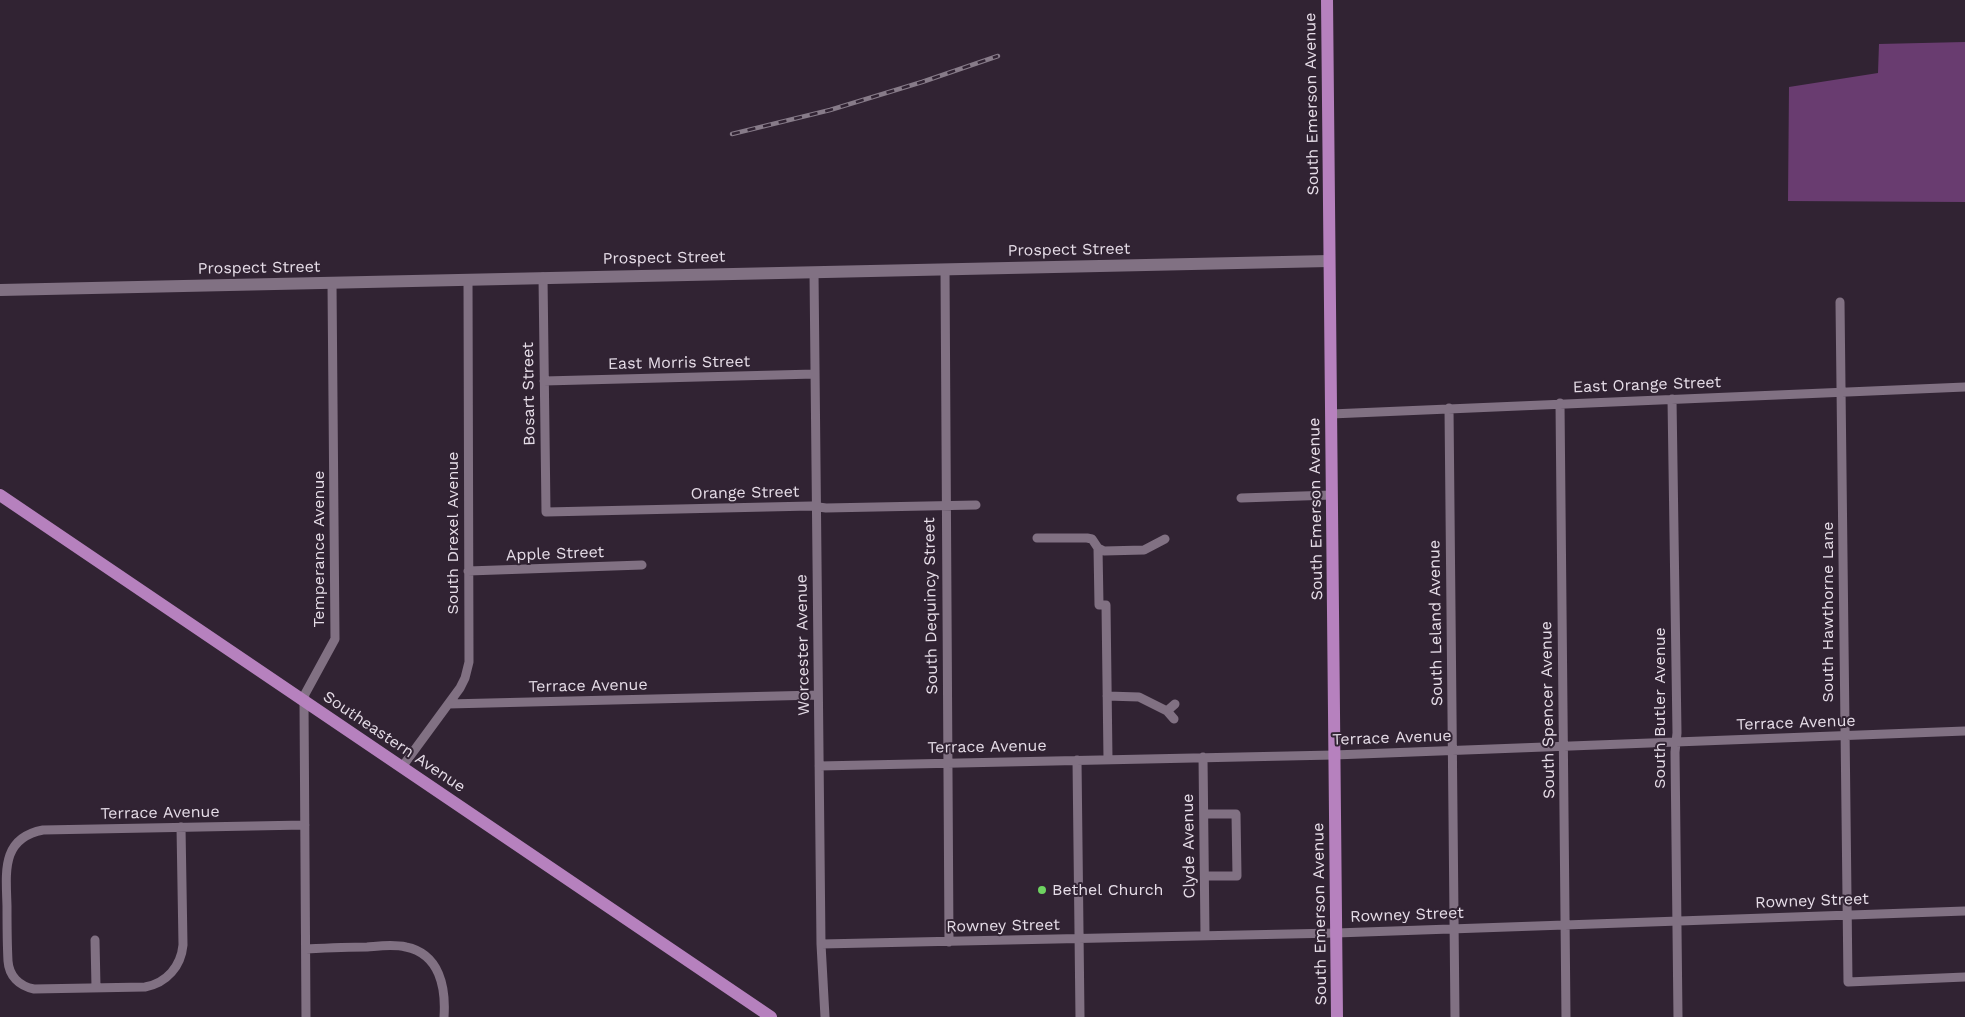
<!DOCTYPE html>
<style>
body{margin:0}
canvas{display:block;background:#312333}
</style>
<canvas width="1965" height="1017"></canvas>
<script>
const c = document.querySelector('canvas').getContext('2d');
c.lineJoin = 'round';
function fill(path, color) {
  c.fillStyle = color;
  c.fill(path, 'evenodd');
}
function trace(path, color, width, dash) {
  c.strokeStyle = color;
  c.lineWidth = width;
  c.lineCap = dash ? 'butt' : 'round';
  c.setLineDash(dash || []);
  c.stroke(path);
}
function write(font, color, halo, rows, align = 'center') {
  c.font = font + ' "Work Sans",sans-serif';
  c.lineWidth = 4;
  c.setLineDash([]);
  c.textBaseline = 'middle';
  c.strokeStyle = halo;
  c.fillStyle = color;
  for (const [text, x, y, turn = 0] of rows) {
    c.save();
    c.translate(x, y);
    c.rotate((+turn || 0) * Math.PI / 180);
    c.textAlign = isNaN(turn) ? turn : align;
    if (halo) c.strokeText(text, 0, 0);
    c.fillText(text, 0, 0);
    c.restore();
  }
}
fill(new Path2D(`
 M1965,42V202L1788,201L1789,87L1878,73L1879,44Z`), '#693c70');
trace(new Path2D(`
 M945,269L949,942
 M814,272L821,944L825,1017
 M543,277L546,512L811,506L826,508L976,505
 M1840,302L1848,982L1965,977
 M544,381L815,374
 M1672,399L1677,733L1675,752L1678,1017
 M1560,403L1566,1017
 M1449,408L1455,1017
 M1331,414L1965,387
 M1241,498L1332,495
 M1037,538H1087L1092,539L1098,548L1104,551L1144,550L1165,539
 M1098,548L1099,605H1106L1108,759
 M468,571L642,565
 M1107,696L1139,697L1167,711L1174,719
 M448,704L818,695
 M1167,711L1175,704
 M1203,757L1205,935
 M1077,760L1080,1017
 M819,766L1334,755L1965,731
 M402,767L460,688L465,678L469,662L468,279
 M1204,814H1236L1237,876H1205
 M181,827L183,945C181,966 167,983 145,987L34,989C19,986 9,976 8,961C7,942 7,924 7,906C6,872 1,838 43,830L305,825
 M95,940L96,987
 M821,944L1336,933L1965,911
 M306,949C326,948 347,947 367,947C380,946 393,944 406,947C440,954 446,988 444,1017
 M306,1017L304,701L305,694L335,639L332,283`), '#817183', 9);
trace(new Path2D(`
 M0,290L1329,261`), '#817183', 12);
trace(new Path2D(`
 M1327,0L1337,1017
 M0,495L771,1017`), '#b681be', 12);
const rail = new Path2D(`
 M732,134L830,110L922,82L998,56`);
trace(rail, '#877b89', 4.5);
trace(rail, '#312333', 2.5, [8]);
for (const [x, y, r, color] of [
 [1042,890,5,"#6ed361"]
]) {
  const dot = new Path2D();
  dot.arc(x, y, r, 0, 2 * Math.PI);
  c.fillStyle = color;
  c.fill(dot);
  trace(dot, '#312333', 2);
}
write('16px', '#e6dde8', '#312333', [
 ["South Emerson Avenue",1312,104,-91],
 ["Prospect Street",1069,250,-1],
 ["Prospect Street",664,258,-1],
 ["Prospect Street",259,268,-1],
 ["East Morris Street",679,363,-1],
 ["East Orange Street",1647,385,-2],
 ["Bosart Street",529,394,-91],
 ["Orange Street",745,493,-1],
 ["South Emerson Avenue",1316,509,-91],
 ["South Drexel Avenue",453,533,-90],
 ["Temperance Avenue",319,549,-90],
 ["Apple Street",555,554,-2],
 ["South Dequincy Street",931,606,-91],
 ["South Hawthorne Lane",1828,612,-90],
 ["South Leland Avenue",1436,623,-91],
 ["Worcester Avenue",803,645,-91],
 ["Terrace Avenue",588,686,-1],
 ["South Butler Avenue",1660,708,-90],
 ["South Spencer Avenue",1548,710,-91],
 ["Terrace Avenue",1796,723,-2],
 ["Terrace Avenue",1392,738,-2],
 ["Southeastern Avenue",394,742,34],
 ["Terrace Avenue",987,747,-1],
 ["Terrace Avenue",160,813,-1],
 ["Clyde Avenue",1189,846,-91],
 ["Rowney Street",1812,901,-2],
 ["South Emerson Avenue",1320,914,-91],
 ["Rowney Street",1407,915,-2],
 ["Rowney Street",1003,926,-1]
]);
write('16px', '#e6dde8', '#312333', [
 ["Bethel Church",1052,890]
], 'left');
</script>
